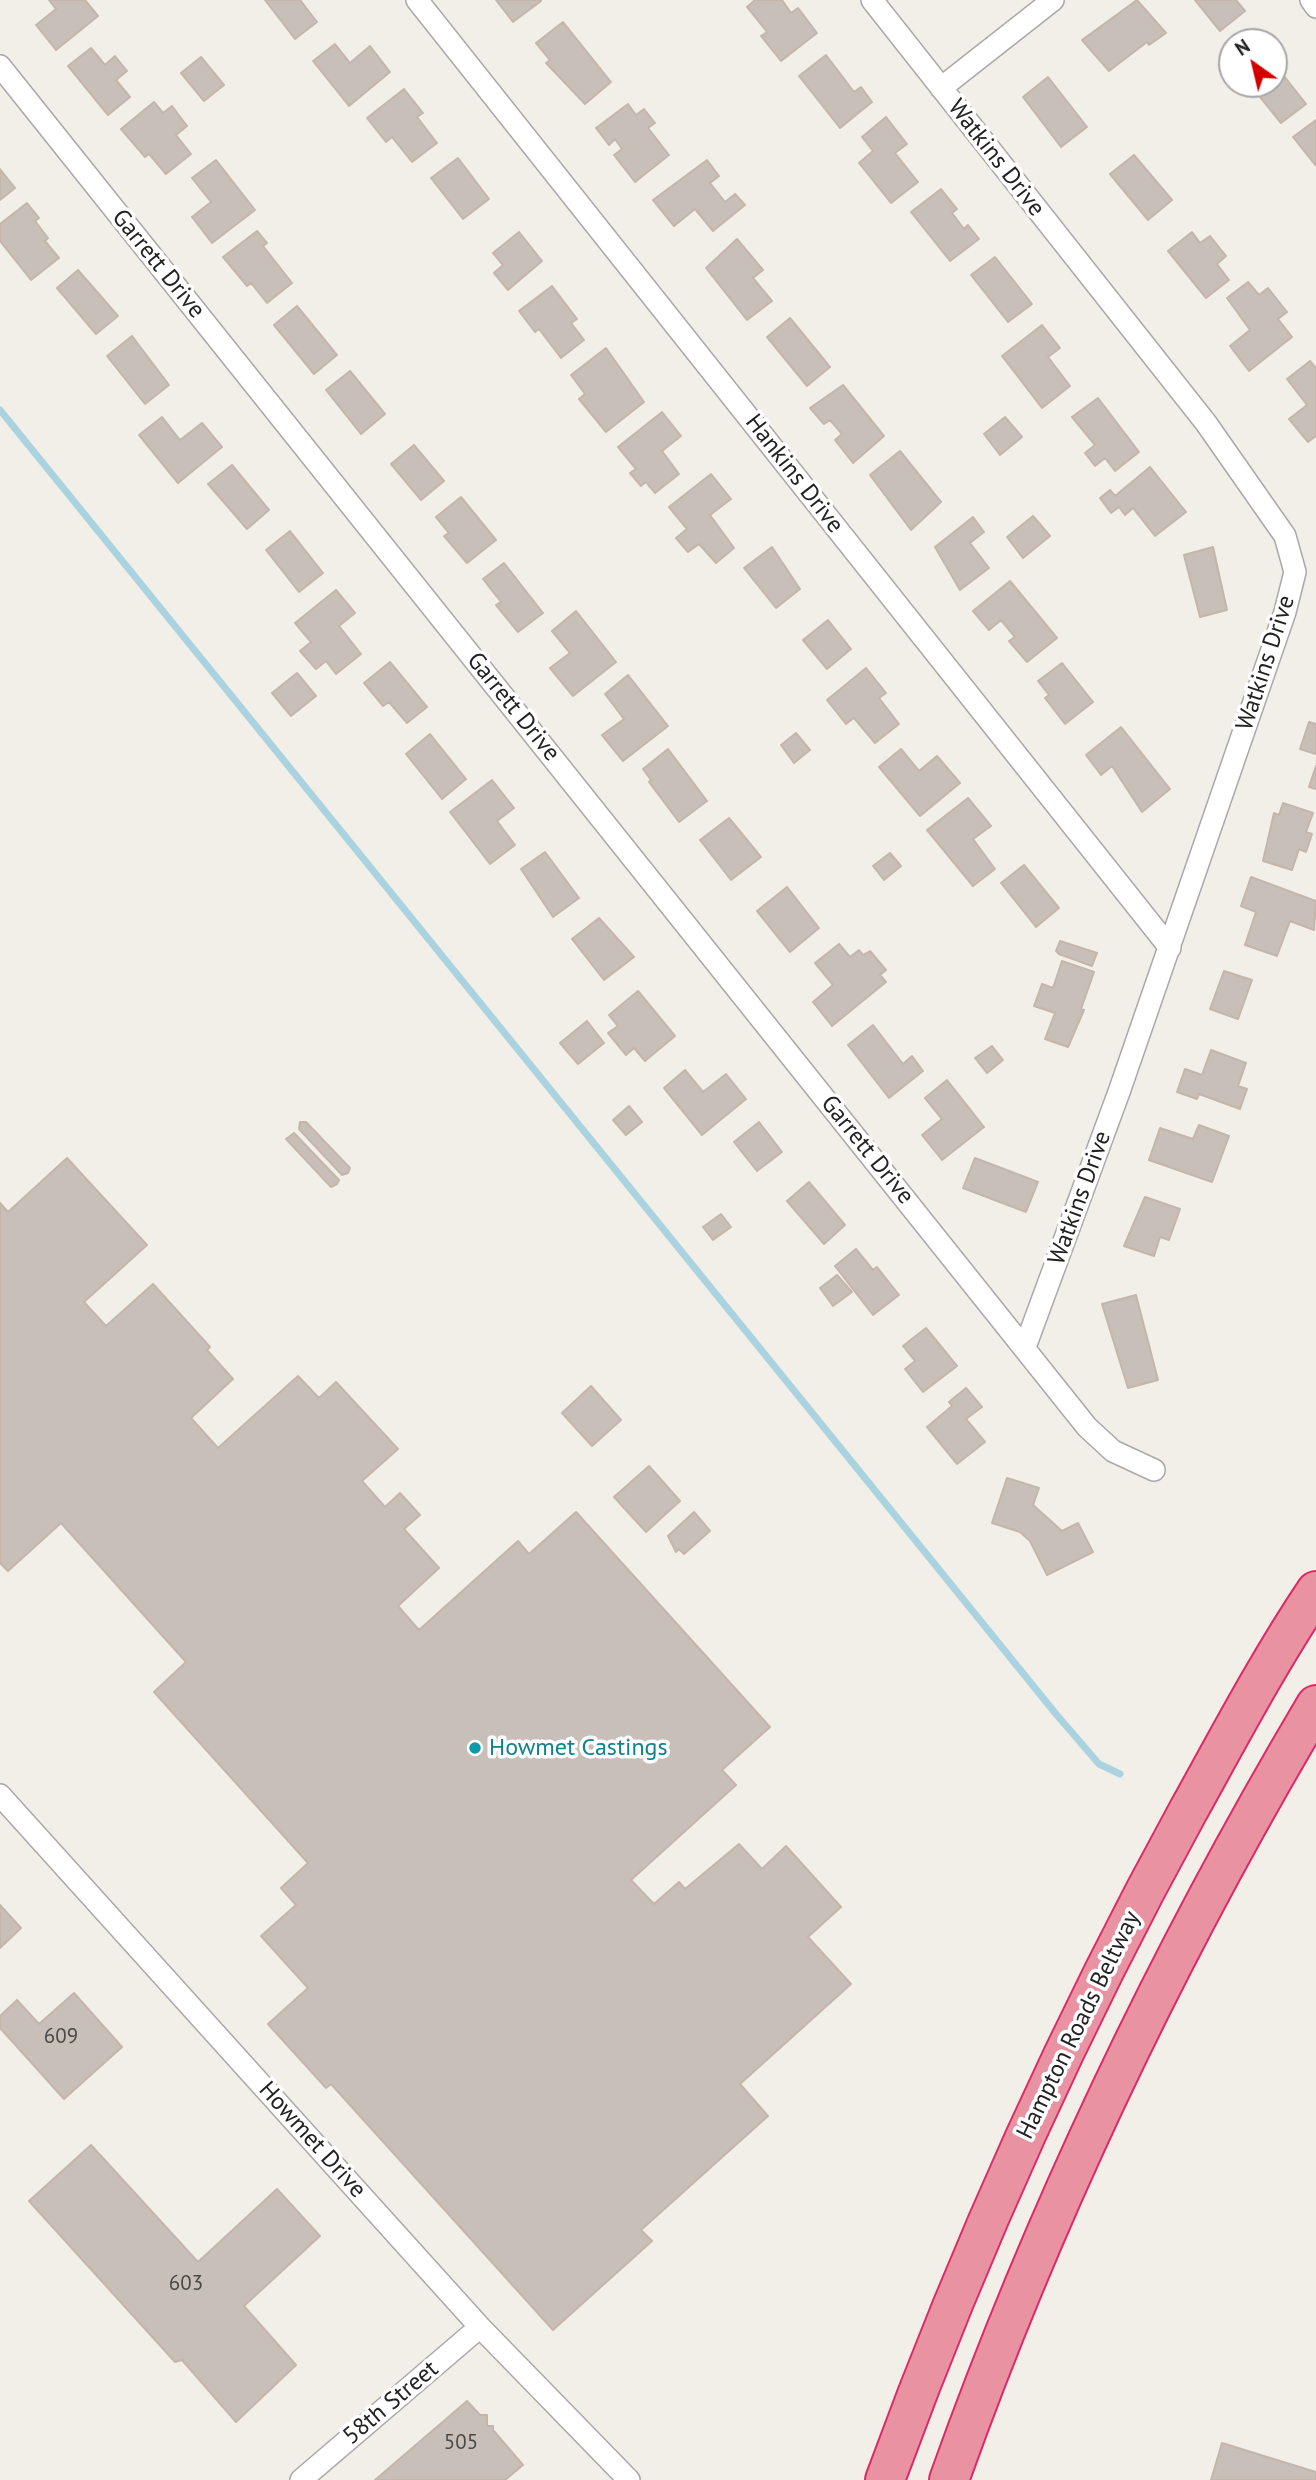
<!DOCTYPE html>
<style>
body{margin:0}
#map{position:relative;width:1316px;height:2480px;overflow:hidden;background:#f2efe9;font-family:"PT Sans",sans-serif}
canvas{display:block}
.north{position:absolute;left:1218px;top:28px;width:70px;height:70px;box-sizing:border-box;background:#fff;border:2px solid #a7a7a7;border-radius:50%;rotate:326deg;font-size:19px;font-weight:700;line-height:28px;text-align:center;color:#222}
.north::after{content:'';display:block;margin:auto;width:24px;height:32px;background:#d40000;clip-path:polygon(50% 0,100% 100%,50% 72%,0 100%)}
</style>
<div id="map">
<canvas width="1316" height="2480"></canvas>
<div class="north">N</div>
</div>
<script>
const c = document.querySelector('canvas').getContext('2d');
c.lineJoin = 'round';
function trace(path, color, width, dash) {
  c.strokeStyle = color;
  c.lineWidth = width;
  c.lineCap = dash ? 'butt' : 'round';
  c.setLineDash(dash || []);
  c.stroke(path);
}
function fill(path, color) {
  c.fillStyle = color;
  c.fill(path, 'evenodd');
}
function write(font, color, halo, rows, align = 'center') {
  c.font = font + ' "PT Sans",sans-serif';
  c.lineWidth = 7;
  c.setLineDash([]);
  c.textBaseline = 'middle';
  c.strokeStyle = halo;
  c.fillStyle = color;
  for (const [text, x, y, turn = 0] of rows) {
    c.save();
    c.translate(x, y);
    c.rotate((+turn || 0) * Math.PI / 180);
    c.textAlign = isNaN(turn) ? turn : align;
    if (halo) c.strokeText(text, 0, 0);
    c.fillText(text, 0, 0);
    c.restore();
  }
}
trace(new Path2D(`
 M0,410L1056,1714L1099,1764L1120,1774`), '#aad3df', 7);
const building = new Path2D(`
 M49,0H85L98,16L56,50L36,25L56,9Z
 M265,0H300L317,22L295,39Z
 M496,0H540L541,1L513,22Z
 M755,0H782L791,13L798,8L817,33L781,61L761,36L767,32L747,7Z
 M1137,0L1166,33L1149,45L1147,42L1109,71L1082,40Z
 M1195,0H1236L1245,11L1220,31Z
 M563,22L611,82L585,104L546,63L550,60L536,43Z
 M335,44L350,63L370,46L390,72L349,106L313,61Z
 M91,48L105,65L115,56L127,71L116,80L130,97L108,115L68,66Z
 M826,55L854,92L861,87L872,102L840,128L799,76Z
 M201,57L224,85L204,101L181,73Z
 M1277,67L1306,104L1281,123L1252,87L1274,84Z
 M1048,77L1087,127L1061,147L1023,97Z
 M404,89L423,113L417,117L437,143L412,162L392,137L386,142L367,118Z
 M154,102L163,113L172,106L187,126L176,135L191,154L166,174L149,154L145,157L121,129Z
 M628,104L636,115L644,109L655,123L648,128L669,155L635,182L614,155L622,149L615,139L609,145L596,128Z
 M886,117L907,144L895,153L918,182L891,203L859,163L873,151L862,137Z
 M1316,120V166L1293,137Z
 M1134,155L1172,200L1148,220L1110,174Z
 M458,158L489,199L463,219L431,178Z
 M216,160L255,210L212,243L192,217L211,202L192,178Z
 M707,160L719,176L710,183L725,202L735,194L745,205L713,231L695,209L674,226L653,200Z
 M0,169L15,188L0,200Z
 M941,189L957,209L952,213L964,229L968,225L979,239L950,261L911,212Z
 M27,203L39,218L35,221L48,238L45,241L59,258L31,280L0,241V224Z
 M257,231L267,243L263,246L292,283L267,303L251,283L247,286L223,257Z
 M519,232L542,261L508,290L494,273L503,265L493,253Z
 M1192,232L1200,243L1210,236L1226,256L1217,264L1229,280L1206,298L1168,251Z
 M737,239L763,270L753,278L772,301L747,320L706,268Z
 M995,257L1032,304L1008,322L971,275Z
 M78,270L118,316L96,334L57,288Z
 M1248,282L1259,295L1268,288L1287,312L1278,319L1292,337L1249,371L1230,346L1250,330L1227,298Z
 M552,286L577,319L571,323L584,340L561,358L539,329L535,332L519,311Z
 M297,306L337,355L314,374L274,325Z
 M790,318L830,367L807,386L767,337Z
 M1042,325L1060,348L1048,357L1070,386L1042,408L1002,356Z
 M132,336L169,385L145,404L107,356Z
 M606,348L644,402L606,432L579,399L585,394L571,375Z
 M1310,361L1316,368V436L1308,442L1289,419L1307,405L1287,379Z
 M350,371L385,414L361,434L326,390Z
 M843,385L884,436L853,463L835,440L842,434L830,420L824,424L810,408Z
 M1098,398L1139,452L1115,471L1105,458L1095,466L1085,453L1095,445L1072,417Z
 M662,412L681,436L662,451L679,474L655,493L646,482L641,486L630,473L636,469L618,447Z
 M162,417L180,440L202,423L222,447L178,483L139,435Z
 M1005,417L1022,437L1000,455L984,434Z
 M414,445L444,481L421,500L391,464Z
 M900,451L941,502L911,530L870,475Z
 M232,465L269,510L247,529L208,484Z
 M1150,467L1186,512L1155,536L1133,508L1125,515L1119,507L1111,513L1100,498L1110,490L1115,496Z
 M711,474L731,499L710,515L734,548L716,563L699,544L688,552L676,538L687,529L669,507Z
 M461,497L496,540L467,563L444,536L449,533L436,517Z
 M1033,516L1050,536L1023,558L1007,537Z
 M973,517L984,532L970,543L989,568L960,590L935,547Z
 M290,531L323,573L299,592L266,550Z
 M772,547L800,589L776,608L744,568Z
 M1213,547L1227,610L1200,617L1184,555Z
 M504,563L543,613L518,632L496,605L501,602L483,579Z
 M1010,581L1057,638L1027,662L1009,641L1015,637L1001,620L989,630L973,611Z
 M336,590L355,613L339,626L361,654L336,674L326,661L316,669L300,651L311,642L295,623Z
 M576,611L616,662L573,696L550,668L570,653L552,631Z
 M828,620L851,649L827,669L803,640Z
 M390,662L427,707L407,723L389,702L383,706L364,683Z
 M1062,663L1093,702L1065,724L1045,698L1049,695L1038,681Z
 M866,668L886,693L879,698L899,724L875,743L854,718L846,724L827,700Z
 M297,673L316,696L291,716L272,693Z
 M628,675L668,726L623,761L602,735L624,719L605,694Z
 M1309,722L1316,724V754L1300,749Z
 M1121,727L1170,789L1142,812L1112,766L1101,775L1086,755Z
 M796,733L810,750L794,763L781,745Z
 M430,734L466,779L442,799L406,754Z
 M668,749L707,801L679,822L649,782L651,780L643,769Z
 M901,749L919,771L937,756L960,783L920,816L879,767Z
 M1316,766V789L1309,787Z
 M492,780L514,808L497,821L515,845L490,864L450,812Z
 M968,798L991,826L973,839L995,869L973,886L927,830Z
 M1283,803L1313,813L1306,832L1312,834L1306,852L1299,849L1292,870L1263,861L1274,813L1279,815Z
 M729,818L761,857L731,880L700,840Z
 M545,852L579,898L553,917L521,869Z
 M890,853L901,866L884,880L873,866Z
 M1024,865L1059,908L1036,927L1001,883Z
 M1251,877L1316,901L1314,930L1290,921L1277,956L1245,945L1256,912L1241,906Z
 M787,887L819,928L790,952L757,911Z
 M599,918L634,957L604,980L572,939Z
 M1060,941L1097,953L1092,966L1059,954L1056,951Z
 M839,944L850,957L859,950L863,955L870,951L886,970L880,975L886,982L832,1026L813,1002L833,985L815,963Z
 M1062,961L1094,972L1081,1009L1084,1010L1068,1047L1045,1039L1055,1013L1034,1006L1042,984L1053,988Z
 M1224,971L1252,980L1238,1019L1210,1009Z
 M638,991L675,1036L645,1061L634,1048L626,1055L608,1033L618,1026L609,1015Z
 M587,1021L604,1043L578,1064L560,1043Z
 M873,1025L903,1064L912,1056L923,1071L889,1098L848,1045Z
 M992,1046L1003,1060L987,1073L975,1058Z
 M1211,1050L1246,1063L1238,1086L1247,1089L1240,1109L1199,1094L1197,1099L1177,1092L1185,1069L1202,1075Z
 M685,1070L703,1092L726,1074L746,1099L702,1135L664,1088Z
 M947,1080L984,1127L942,1160L922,1135L942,1119L925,1098Z
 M629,1106L642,1122L626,1135L613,1120Z
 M300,1122H306L350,1168L348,1173L342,1175L299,1129Z
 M759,1122L782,1152L757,1171L734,1142Z
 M1199,1125L1229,1136L1212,1182L1149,1160L1160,1128L1193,1139Z
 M294,1133L339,1180L337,1184L331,1187L286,1139Z
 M67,1158L147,1245L84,1302L106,1326L153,1284L210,1347L207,1350L233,1379L191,1418L218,1448L298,1376L319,1398L336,1382L398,1449L362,1481L385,1507L400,1493L420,1515L404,1529L439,1568L398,1606L419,1630L518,1541L529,1554L576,1512L770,1727L722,1770L736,1785L631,1880L654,1904L679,1882L685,1889L739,1844L762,1869L786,1846L841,1907L808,1937L851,1984L740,2084L768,2116L641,2230L652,2241L553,2330L331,2084L326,2088L268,2024L308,1988L261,1936L296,1905L281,1888L308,1863L154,1692L186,1662L61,1523L8,1571L0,1563V1203L8,1212Z
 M975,1158L1038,1182L1026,1212L963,1188Z
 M809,1182L845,1225L824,1244L787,1201Z
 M1145,1197L1180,1209L1169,1240L1160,1237L1154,1256L1124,1246Z
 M721,1214L731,1227L713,1240L703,1227Z
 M856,1249L873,1270L877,1267L899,1295L873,1315L835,1266Z
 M837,1275L852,1292L833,1306L820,1288Z
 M1136,1295L1158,1380L1128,1388L1102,1304Z
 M926,1328L957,1366L923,1392L905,1369L915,1361L903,1346Z
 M591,1386L621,1420L592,1446L562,1413Z
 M966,1388L982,1407L966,1419L985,1442L957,1464L927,1427L952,1406L949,1402Z
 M649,1466L680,1501L646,1532L614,1497Z
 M1007,1478L1039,1488L1033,1505L1062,1531L1078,1523L1093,1552L1047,1575L1030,1541L1020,1532L992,1523Z
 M694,1512L710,1531L684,1554L679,1549L676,1552L668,1536Z
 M0,1905L21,1928L0,1948Z
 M74,1993L122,2047L64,2099L0,2028V2016L17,2000L39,2024Z
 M91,2145L198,2262L277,2189L320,2236L244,2306L296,2365L236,2422L182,2360L175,2362L29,2201Z
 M467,2401L480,2415H487V2426H493V2430L523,2465L505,2480H375Z
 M1222,2443L1316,2472V2480H1211Z`);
fill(building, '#c7bfb8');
trace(building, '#c4b6ab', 2);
const street = new Path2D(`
 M417,0L1170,948
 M872,0L1206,423L1285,536L1295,572L1285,612L1119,1092L1025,1347
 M1311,0L1316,7
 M0,66L1087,1427L1113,1451L1154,1470
 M941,88L1053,0
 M0,1795L480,2327L629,2480
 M301,2480L480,2327`);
const highway = new Path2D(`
 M885,2480C969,2250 1070,2026 1188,1811C1229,1737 1269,1661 1316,1591
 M949,2480C1045,2211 1170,1951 1316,1705`);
trace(street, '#a9a9a9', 24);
trace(highway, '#dc2a67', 42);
trace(street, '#fff', 21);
trace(highway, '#e892a2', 38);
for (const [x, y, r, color] of [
 [475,1748,7,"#0f9aa8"]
]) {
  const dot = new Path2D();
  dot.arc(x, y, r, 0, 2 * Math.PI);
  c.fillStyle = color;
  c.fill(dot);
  trace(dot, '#fff', 2.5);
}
write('21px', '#4b4948', null, [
 ["609",61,2037],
 ["603",186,2284],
 ["505",461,2443]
]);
write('24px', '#222', '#fff', [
 ["Watkins Drive",996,158,52],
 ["Garrett Drive",158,264,51],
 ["Hankins Drive",794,474,52],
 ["Watkins Drive",1266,663,-72],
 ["Garrett Drive",513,707,51],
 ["Garrett Drive",867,1150,51],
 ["Watkins Drive",1080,1198,-70],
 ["Hampton Roads Beltway",1079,2025,-64],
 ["Howmet Drive",312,2140,48],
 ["58th Street",391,2403,-40]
]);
write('24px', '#0d838f', '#fff', [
 ["Howmet Castings",489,1748]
], 'left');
</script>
